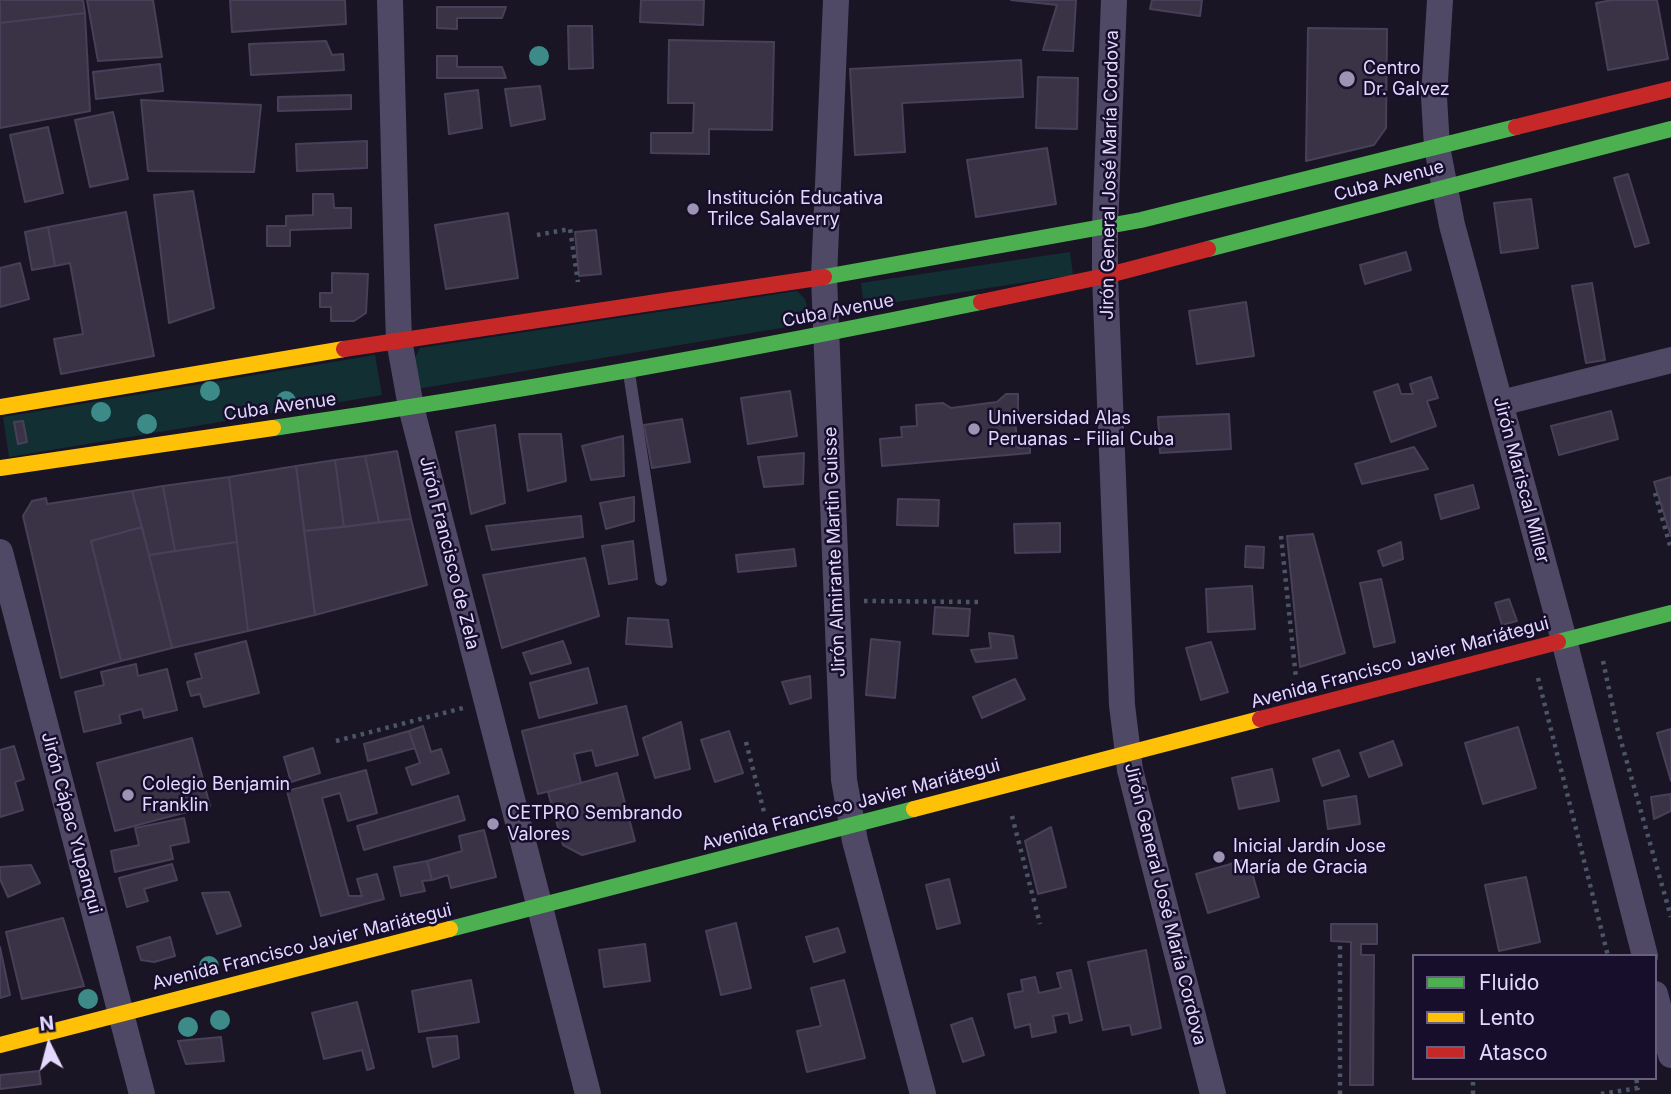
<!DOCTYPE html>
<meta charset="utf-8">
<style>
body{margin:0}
#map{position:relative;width:1671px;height:1094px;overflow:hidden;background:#1a1525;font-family:Inter,sans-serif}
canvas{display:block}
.legend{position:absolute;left:1412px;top:954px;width:245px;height:126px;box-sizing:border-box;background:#170e2c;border:2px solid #695f80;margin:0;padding:9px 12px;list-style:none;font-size:21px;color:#e3d9ff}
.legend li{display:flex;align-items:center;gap:14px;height:35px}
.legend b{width:35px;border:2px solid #695f80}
.north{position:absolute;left:14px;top:1010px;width:70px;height:70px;-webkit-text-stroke:5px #170e2c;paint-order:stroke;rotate:354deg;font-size:19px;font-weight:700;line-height:28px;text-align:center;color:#e3d9ff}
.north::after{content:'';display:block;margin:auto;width:24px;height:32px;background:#e3d9ff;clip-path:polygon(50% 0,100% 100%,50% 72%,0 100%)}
</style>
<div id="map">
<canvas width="1671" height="1094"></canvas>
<ul class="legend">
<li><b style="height:9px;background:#4caf50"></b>Fluido</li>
<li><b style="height:9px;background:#ffc107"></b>Lento</li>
<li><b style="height:9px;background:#c62828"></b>Atasco</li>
</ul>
<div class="north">N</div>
</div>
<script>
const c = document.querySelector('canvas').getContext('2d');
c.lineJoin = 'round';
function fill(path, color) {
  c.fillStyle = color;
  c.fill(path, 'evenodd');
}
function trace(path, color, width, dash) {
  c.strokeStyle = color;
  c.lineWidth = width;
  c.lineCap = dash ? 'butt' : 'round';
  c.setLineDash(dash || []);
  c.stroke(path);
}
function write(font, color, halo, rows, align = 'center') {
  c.font = font + ' Inter,sans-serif';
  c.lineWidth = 5;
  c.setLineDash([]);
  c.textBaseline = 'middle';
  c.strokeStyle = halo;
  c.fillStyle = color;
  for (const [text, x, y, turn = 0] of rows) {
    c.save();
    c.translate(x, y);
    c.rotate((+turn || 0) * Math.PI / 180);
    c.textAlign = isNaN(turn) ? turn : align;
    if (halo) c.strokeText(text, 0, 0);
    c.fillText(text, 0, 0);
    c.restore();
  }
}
fill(new Path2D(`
 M1070,252L1073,275L864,307L861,283Z
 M797,291L805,299L811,323L417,389L414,360L420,348Z
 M375,355L382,395L9,457L3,417Z`), '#122f34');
const building = new Path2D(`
 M0,0H83L85,13L0,23Z
 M87,0H153L162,57L98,61Z
 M230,0H345L346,24L232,32Z
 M641,0H704L703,25L640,22Z
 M1011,0H1076L1073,51L1043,50L1057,5Z
 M1152,0H1202L1200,16L1150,9Z
 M1612,0H1657L1668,59L1608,70L1596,3Z
 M437,7H506L502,18H457V29L437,28Z
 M85,13L90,111L0,128V23Z
 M568,26H592L593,68L569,69Z
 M1308,28L1387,29L1386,128L1374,145L1306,161Z
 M669,40L774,42L772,130L709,129V154L651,153V133H693L694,103H668Z
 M326,41L332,55L343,54L344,70L251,75L249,44Z
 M437,56H457V67H502L506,78H437Z
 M1021,60L1023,97L902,103L905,152L855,155L850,69Z
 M160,64L163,91L96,99L93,72Z
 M1038,77L1078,78L1077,129L1036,128Z
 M540,86L545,119L511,126L505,89Z
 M478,90L482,128L449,134L445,94Z
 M351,95V109L278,111V97Z
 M141,100L261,105L254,172L148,171Z
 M113,112L128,179L90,187L75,120Z
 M48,127L63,193L25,202L10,135Z
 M367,141V168L297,171L296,144Z
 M1047,148L1056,204L976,217L967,160Z
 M1628,174L1649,243L1635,247L1614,178Z
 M193,191L214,308L169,323L154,195Z
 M313,194H333L334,208H351V228L290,230V246H267V226H286V216L313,215Z
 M1531,199L1538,248L1501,253L1494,203Z
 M126,212L154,356L61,374L54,339L83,334L70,263L55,266L48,227Z
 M508,213L518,278L446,289L435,225Z
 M48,227L55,266L32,270L25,232Z
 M596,230L601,274L579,276L575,232Z
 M1406,252L1411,270L1365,284L1360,265Z
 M20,263L29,299L0,307V268Z
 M332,273L368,274L366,313L354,321H331V307H320V293H332Z
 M1592,283L1605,360L1586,363L1572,286Z
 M1246,302L1254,356L1197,364L1189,311Z
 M1431,377L1438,398L1427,401L1436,426L1391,442L1374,392L1398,384L1401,394H1413L1410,384Z
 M790,391L797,436L748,444L741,398Z
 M1006,394H1018V410L1015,421L1018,448L1030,447V453L882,466L880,439L902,437L901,427L917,426L916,405L943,403L951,408L997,402Z
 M1611,411L1618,439L1559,455L1551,426Z
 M1229,414L1231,449L1160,453L1158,417Z
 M682,419L690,462L652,468L644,425Z
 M23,421L27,442L18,444L14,422Z
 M495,425L505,503L471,514L456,432Z
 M519,434H561L566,481L528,491Z
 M623,436L624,476L591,480L582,446Z
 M1414,447L1428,469L1362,484L1355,464Z
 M397,451L411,519L379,522L365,456Z
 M804,453L803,484L764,487L758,457Z
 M365,456L379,522L344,527L335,460Z
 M335,460L344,527L304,531L296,466Z
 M296,466L315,615L248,631L229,477Z
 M229,477L237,542L175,551L163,486Z
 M1671,477V536L1654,482Z
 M1473,485L1479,508L1441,519L1435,495Z
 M163,486L175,551L149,555L132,491Z
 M132,491L142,527L91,541L121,661L61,678L23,516L32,501L46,498L47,504Z
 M634,497V521L606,529L600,503Z
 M898,499L939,500L938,526L897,525Z
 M581,516L583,537L492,550L486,526Z
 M411,519L427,585L315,615L304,531Z
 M1060,523V552L1015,553L1014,524Z
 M142,527L172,648L121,661L91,541Z
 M1313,534L1345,653L1300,667L1287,536Z
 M633,541L637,579L609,584L602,546Z
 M237,542L248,631L172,648L149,555Z
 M1401,542L1403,559L1383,566L1378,551Z
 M1246,546L1264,547L1263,568L1245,567Z
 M794,549L796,566L738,572L736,555Z
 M585,558L599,616L502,648L483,575Z
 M1381,579L1395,642L1374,647L1360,583Z
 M1252,586L1255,629L1208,632L1206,589Z
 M1509,599L1517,621L1502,625L1495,603Z
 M935,607L970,609L968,636L933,634Z
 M628,618L668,620L672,647L626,644Z
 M989,633L1013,636L1017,658L976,662L971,650L991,648Z
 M871,639L900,642L895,698L866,695Z
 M246,641L259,693L204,707L200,694L191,696L187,682L202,678L195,654Z
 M563,641L571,663L531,674L523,653Z
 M1211,642L1228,692L1201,700L1186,648Z
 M136,664L138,676L167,669L177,710L144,718L142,709L119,715L121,723L84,732L75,692L104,685L101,672Z
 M588,668L597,703L539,718L530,683Z
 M810,676L811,698L790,704L782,682Z
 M1015,679L1025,699L982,718L973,697Z
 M626,706L638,755L596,766L592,750L574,754L581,783L538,794L522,731Z
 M681,722L690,769L655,778L643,738Z
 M423,726L431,752L441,749L449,773L412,785L406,768L420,763L409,731Z
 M1518,727L1536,788L1483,804L1465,743Z
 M1671,729V781L1657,733Z
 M409,731L415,748L368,761L364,744Z
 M729,731L743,773L715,782L701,740Z
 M192,738L210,806L115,831L97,763Z
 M1393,741L1402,765L1369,777L1360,753Z
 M14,746L24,779L15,782L23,810L0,817V750Z
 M313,748L320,773L291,782L284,757Z
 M1339,750L1349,776L1322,786L1313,759Z
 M1272,769L1279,801L1239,809L1232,778Z
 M366,770L377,813L348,821L340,793L322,798L349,896H362L357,879L377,874L384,899L321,916L287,791Z
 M617,773L635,841L582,855L563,845L548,792Z
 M1671,794V811L1654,819L1651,797Z
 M458,796L465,820L364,850L357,826Z
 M1356,796L1360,824L1328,829L1324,801Z
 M184,818L189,842L170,846L173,859L115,872L111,851L139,845L135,828Z
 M1051,827L1066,887L1038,894L1025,841Z
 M484,830L496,877L451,888L448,875L432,880L427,861L462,851L459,836Z
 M1248,859L1259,897L1208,913L1196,874Z
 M427,861L432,880L422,881L425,891L401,896L394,867Z
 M172,864L177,880L144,889L148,901L127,907L119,878Z
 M31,865L40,883L8,897L0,879V867Z
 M1526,877L1540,942L1499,951L1485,885Z
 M949,879L960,923L937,929L926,885Z
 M229,892L241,926L217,934L202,893Z
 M63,918L84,986L22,999L6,932Z
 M736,923L751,988L721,995L706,931Z
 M1331,924H1377V944H1361V955H1374L1373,1085H1350L1351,942L1331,941Z
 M838,928L845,952L814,962L806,937Z
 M170,937L175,956L154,962L141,960L137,947Z
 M645,944L650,981L604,987L599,950Z
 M0,947L10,995L0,998Z
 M1146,950L1161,1028L1132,1035L1130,1025L1103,1030L1088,962Z
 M1071,970L1082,1020L1070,1023L1068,1013L1053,1016L1056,1032L1032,1037L1030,1024L1015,1028L1008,994L1023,991L1021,980L1035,977L1039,993L1061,988L1057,973Z
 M471,980L479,1022L419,1032L412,991Z
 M844,980L865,1058L807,1072L797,1031L821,1026L811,988Z
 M357,1002L374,1068L367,1070L362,1050L324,1059L312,1013Z
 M972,1018L984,1055L963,1062L951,1025Z
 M457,1036L459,1058L433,1067L427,1038Z
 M221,1037L224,1061L186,1064L178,1041Z
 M39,1071L41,1084L0,1089V1075Z`);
fill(building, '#3a3346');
trace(building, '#484058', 2);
trace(new Path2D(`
 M537,235L570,229L578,282
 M1655,493L1671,549
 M1281,536L1296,678
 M864,601L978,602
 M1603,661L1617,727L1671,917
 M1538,678L1608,956
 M336,741L463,708
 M746,742L765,816
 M1012,816L1040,924
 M1340,1094V942
 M1473,1094V1078
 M1601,1094L1638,1088L1636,1078`), '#4a5668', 4.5, [3.5, 5]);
trace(new Path2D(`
 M629,373L661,580`), '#4f4966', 12);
trace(new Path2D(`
 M390,0L398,311L399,340L411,407L588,1094
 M836,0L824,277L844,780L855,841L923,1094
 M1114,0L1105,227V276L1122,705L1130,770L1213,1094
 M1440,0L1434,97L1437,147L1452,225L1564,640L1645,956
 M1501,403L1671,360
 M0,552L142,1094
 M1655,994L1671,1055`), '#4f4966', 26);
trace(new Path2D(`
 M1208,249L1671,129
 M824,277L1141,220L1516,127
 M273,428C510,393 746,351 981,302
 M1558,642L1671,613
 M450,929L914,809`), '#4caf50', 16);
trace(new Path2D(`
 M0,407L344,349
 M0,468L273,428
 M914,809L1260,719
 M0,1045L450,929`), '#ffc107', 16);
trace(new Path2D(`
 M1516,127L1671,89
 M981,302L1105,276L1208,249
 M344,349L824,277
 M1260,719L1558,642`), '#c62828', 16);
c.fillStyle = '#3d8b89';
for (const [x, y] of [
 [539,56],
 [210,391],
 [286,401],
 [101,412],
 [147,424],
 [209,966],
 [88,999],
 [220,1020],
 [188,1027]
]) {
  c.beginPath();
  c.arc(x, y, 10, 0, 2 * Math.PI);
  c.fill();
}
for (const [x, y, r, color] of [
 [1347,79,9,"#9d94b3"],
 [693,209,7,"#9d94b3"],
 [974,429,7,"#9d94b3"],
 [128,795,7,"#9d94b3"],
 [493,824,7,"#9d94b3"],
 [1219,857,7,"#9d94b3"]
]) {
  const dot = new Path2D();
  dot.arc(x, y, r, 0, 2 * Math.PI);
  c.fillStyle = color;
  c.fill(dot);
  trace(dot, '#170e2c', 2.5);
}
write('18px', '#e3d9ff', '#170e2c', [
 ["Centro",1363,69],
 ["Dr. Galvez",1363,90],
 ["Institución Educativa",707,199],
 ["Trilce Salaverry",707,220],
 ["Universidad Alas",988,419],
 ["Peruanas - Filial Cuba",988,440],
 ["Colegio Benjamin",142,785],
 ["Franklin",142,806],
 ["CETPRO Sembrando",507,814],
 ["Valores",507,835],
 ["Inicial Jardín Jose",1233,847],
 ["María de Gracia",1233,868]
], 'left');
write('18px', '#e3d9ff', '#170e2c', [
 ["Jirón General José María Cordova",1110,175,-89],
 ["Cuba Avenue",1389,181,-15],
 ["Cuba Avenue",838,311,-11],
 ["Cuba Avenue",280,407,-8],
 ["Jirón Mariscal Miller",1521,480,75],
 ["Jirón Almirante Martin Guisse",835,552,-92],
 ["Jirón Francisco de Zela",449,553,76],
 ["Avenida Francisco Javier Mariátegui",1400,663,-15],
 ["Avenida Francisco Javier Mariátegui",851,805,-15],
 ["Jirón Cápac Yupanqui",71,823,75],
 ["Jirón General José María Cordova",1165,904,76],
 ["Avenida Francisco Javier Mariátegui",302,947,-14]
]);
</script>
